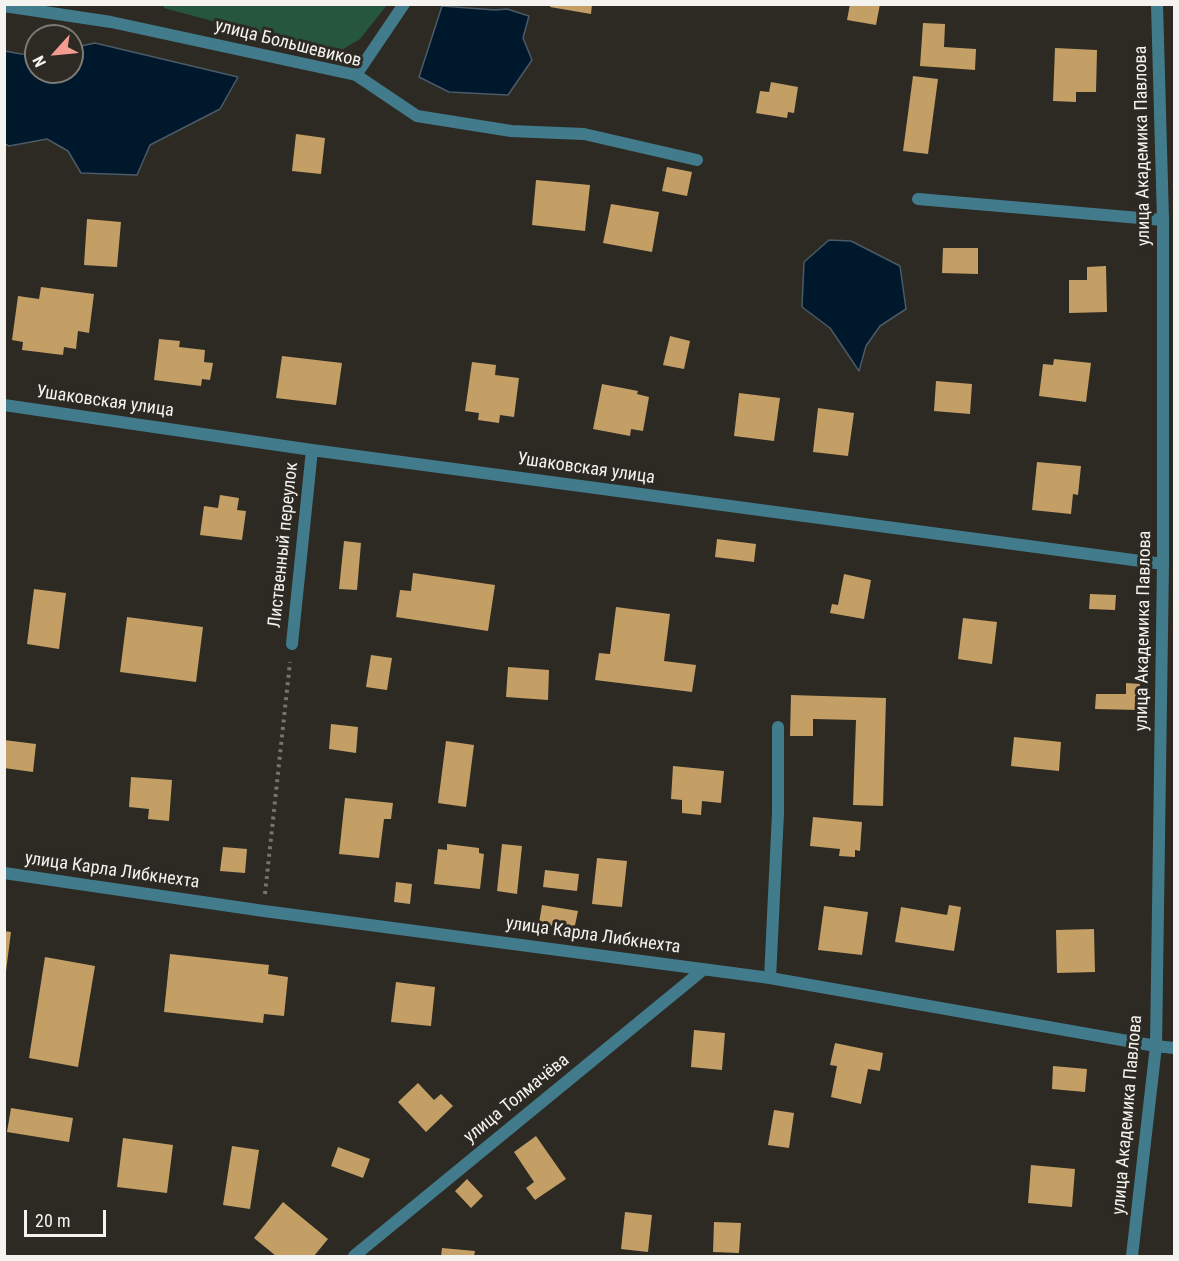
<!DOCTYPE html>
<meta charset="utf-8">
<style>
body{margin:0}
#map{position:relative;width:1179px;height:1261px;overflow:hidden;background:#2d2a24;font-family:"Roboto Condensed",sans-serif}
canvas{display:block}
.frame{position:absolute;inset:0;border:6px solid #f5f3ef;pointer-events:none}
.north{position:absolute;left:24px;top:24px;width:60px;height:60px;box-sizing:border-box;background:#2d2a24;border:2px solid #7d7a75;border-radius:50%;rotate:243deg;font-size:16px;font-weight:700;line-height:24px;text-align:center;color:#f5f3ef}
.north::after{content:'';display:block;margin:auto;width:21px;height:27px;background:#f59c92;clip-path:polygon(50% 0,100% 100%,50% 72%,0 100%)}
.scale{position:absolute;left:24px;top:1210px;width:82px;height:27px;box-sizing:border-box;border:3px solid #f5f3ef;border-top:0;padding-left:8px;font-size:18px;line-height:21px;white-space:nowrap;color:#f5f3ef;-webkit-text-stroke:4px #2d2a24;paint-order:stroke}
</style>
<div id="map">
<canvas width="1179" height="1261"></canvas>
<div class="frame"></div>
<div class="north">N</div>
<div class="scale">20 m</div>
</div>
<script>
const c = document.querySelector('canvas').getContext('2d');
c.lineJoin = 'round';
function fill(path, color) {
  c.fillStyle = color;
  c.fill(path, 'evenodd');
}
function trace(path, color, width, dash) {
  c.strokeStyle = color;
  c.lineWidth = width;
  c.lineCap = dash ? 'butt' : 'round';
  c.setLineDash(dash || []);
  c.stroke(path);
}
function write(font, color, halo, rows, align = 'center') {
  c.font = font + ' "Roboto Condensed",sans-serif';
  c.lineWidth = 6;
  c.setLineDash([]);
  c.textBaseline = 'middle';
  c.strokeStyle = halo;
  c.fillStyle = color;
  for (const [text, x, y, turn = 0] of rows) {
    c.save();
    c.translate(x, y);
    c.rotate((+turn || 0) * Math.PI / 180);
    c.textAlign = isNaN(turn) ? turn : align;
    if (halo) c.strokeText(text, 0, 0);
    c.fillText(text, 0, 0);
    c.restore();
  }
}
fill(new Path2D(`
 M164,5V4L387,5L360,39L335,54L164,8Z`), '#26573e');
const water = new Path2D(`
 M442,6L495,10L507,9L529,16L523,38L532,60L508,95L449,92L419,77Z
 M95,43L238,77L220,109L150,145L137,175L81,173L68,151L47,139L9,146L5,144V51L21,54H36V72H72V48Z
 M829,240L851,241L900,266L906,309L880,326L866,346L859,371L830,328L802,307L804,262Z`);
fill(water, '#00182c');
trace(water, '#4a5a66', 1.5);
fill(new Path2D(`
 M850,4H880L876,25L847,20Z
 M551,5H592L591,14L550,7Z
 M923,23L945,24L944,47L976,49L975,70L920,66Z
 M1055,48L1097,50L1096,92H1076V102L1053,101Z
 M913,76L938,79L928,154L903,151Z
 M771,82L798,87L794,113L788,112L787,118L756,113L760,91L769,92Z
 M296,134L325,138L321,174L292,171Z
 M667,167L692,172L687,196L662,191Z
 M536,180L590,185L585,231L532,225Z
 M611,204L659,212L652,252L603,243Z
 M87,219L121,222L117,267L84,265Z
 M943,248H978V274L942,273Z
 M1106,266L1107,312L1069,313V280H1087V267Z
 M41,287L94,294L89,333L78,331L76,349L64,347L63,355L22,350L23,342L12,340L18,296L39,299Z
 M670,336L690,341L684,369L663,365Z
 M159,339L180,341L179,347L205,350L204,362L213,363L210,380L202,379L201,386L154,380Z
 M282,356L342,363L336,405L276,398Z
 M1054,359L1091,363L1086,402L1039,396L1043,364L1053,365Z
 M472,362L496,365L495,375L519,378L514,417L500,415L499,423L478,420L479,413L465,411Z
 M936,381L972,384L970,414L934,411Z
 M602,384L638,391L637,394L649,397L643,431L631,429L630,436L593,429Z
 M739,393L780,398L774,441L734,436Z
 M818,408L854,413L848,456L813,452Z
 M1037,462L1081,466L1078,495L1073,494L1071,514L1032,510Z
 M220,495L239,498L237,510L246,511L242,540L200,535L204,506L218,508Z
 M717,539L756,544L754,562L715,557Z
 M344,541L361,543L357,590L339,589Z
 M413,573L495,585L488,631L396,617L400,590L411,591Z
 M844,574L871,580L864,619L830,613L832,604L838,605Z
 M34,589L66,593L59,649L27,644Z
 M1090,594L1116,595L1115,610L1089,609Z
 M616,607L670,614L664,661L696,665L692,692L595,680L599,653L610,654Z
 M127,617L203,627L196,682L120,672Z
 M963,618L997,622L992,664L958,659Z
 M371,655L392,658L387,690L366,687Z
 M508,667L549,670L548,700L506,697Z
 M1126,683L1140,684L1139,710L1095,709L1096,694H1126Z
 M791,695L886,698L883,806L853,805L856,720L813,719V736H790Z
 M331,724L358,727L356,753L329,749Z
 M1014,737L1061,742L1059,771L1011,766Z
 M4,740L36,744L33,772L4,768Z
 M446,741L474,745L466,807L438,803Z
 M673,766L724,771L721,803L702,801L701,815L682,813V800L671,799Z
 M131,777L172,780L169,821L148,819L149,809L129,807Z
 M345,798L393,803L391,819H384L379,858L339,854Z
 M813,817L862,822L860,851L855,850V857L839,856L840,849L810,846Z
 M447,844L479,848V853L484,854L480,889L434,884L438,849L447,850Z
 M502,844L522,846L517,894L497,891Z
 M223,847L247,849L245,873L220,871Z
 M597,858L627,861L622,907L592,904Z
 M545,870L579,874L577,891L543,887Z
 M396,882L412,884L410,904L394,902Z
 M542,905L578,911L574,930L539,923Z
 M949,905L961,907L954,951L895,942L901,907L947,915Z
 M824,906L868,912L862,955L818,950Z
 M1094,929L1095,972L1057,973L1056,930Z
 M4,931L11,932L6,971L4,970Z
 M170,954L269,965L268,974L288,977L284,1016L264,1014L263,1023L164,1012Z
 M45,957L95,966L78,1067L29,1058Z
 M396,982L435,987L431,1026L391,1022Z
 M694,1030L725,1033L722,1070L691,1067Z
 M835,1043L883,1053L880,1071L868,1069L861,1104L831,1097L837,1066L830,1065Z
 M1053,1066L1087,1069L1085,1092L1052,1089Z
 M418,1083L434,1100L441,1094L453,1106L426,1132L398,1102Z
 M11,1108L73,1118L69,1142L7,1132Z
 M774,1110L794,1113L789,1148L768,1145Z
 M536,1136L566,1179L535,1200L526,1188L534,1182L514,1152Z
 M123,1138L173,1145L167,1193L117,1187Z
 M232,1146L259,1150L250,1209L223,1205Z
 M338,1147L370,1159L363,1178L331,1166Z
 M1031,1165L1075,1169L1072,1207L1028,1203Z
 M467,1179L483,1196L471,1208L455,1191Z
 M283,1202L328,1239L314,1256H276L254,1238Z
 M625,1212L652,1215L648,1252L621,1249Z
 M714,1222L741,1223L739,1253L713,1252Z
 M442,1248L475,1251L474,1256H441Z`), '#c39f66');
trace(new Path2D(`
 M265,894L290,662`), '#76746e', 4, [3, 4.5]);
trace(new Path2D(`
 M918,199L1163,220
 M770,978L778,813V727`), '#427c8c', 12);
trace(new Path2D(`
 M4,6L111,22L356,75L417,116L511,131L584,134L697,160
 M356,75L404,4
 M4,405L312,450L1163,564
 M292,644L312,450
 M4,873L264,911L770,978L1156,1046L1174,1048
 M354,1256L704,969
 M1132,1256L1156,1046L1163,564V220L1157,4`), '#427c8c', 12);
write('18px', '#f5f3ef', '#2d2a24', [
 ["улица Большевиков",288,44,14],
 ["улица Академика Павлова",1143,146,-91],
 ["Ушаковская улица",105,402,8],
 ["Ушаковская улица",586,469,8],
 ["Лиственный переулок",284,545,-84],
 ["улица Академика Павлова",1144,631,-89],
 ["улица Карла Либкнехта",112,871,8],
 ["улица Карла Либкнехта",593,936,8],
 ["улица Толмачёва",517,1099,-39],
 ["улица Академика Павлова",1128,1115,-85]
]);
</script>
